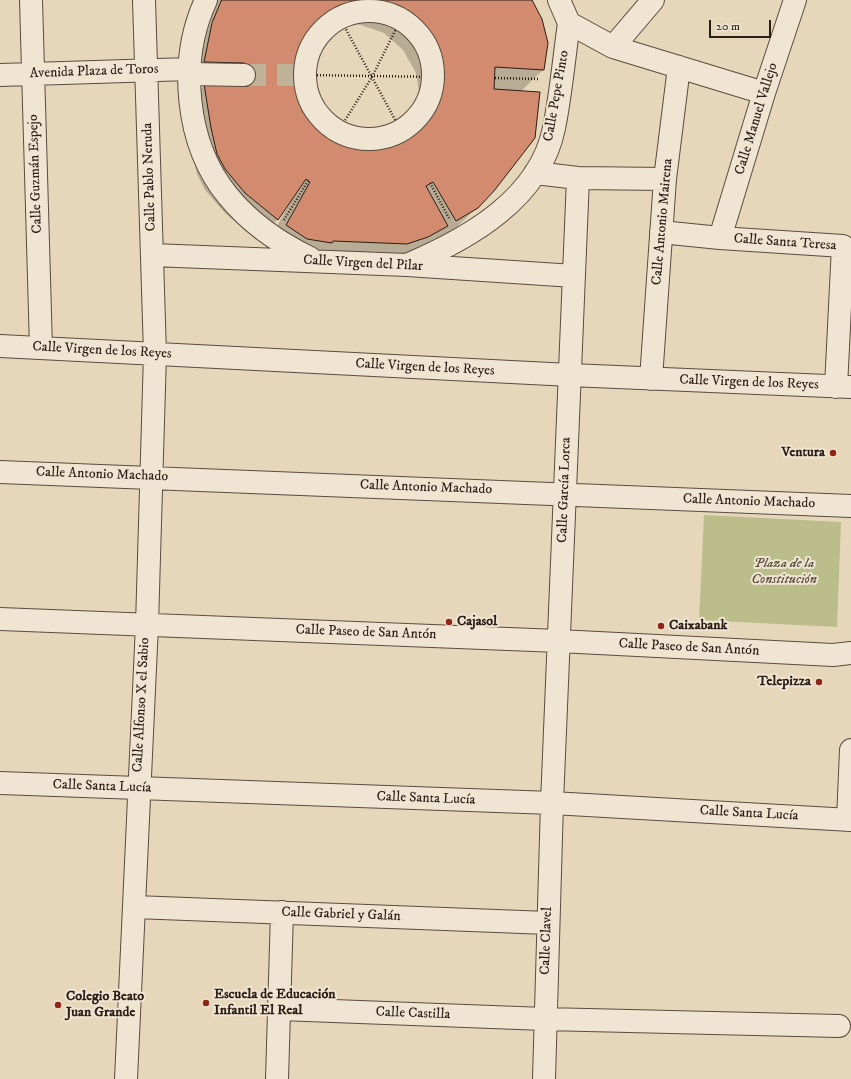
<!DOCTYPE html>
<meta charset="utf-8">
<style>
body{margin:0}
#map{position:relative;width:851px;height:1079px;overflow:hidden;background:#e6d7ba;font-family:"IM FELL DW Pica",serif}
canvas{display:block}
.scale{position:absolute;left:709px;top:20px;width:62px;height:18px;box-sizing:border-box;border:2px solid #2a1d16;border-top:0;padding-left:5px;font-size:12px;line-height:14px;white-space:nowrap;color:#2a1d16;-webkit-text-stroke:3px #efe5d2;paint-order:stroke}
</style>
<div id="map">
<canvas width="851" height="1079"></canvas>
<div class="scale">20 m</div>
</div>
<script>
const c = document.querySelector('canvas').getContext('2d');
c.lineJoin = 'round';
function fill(path, color) {
  c.fillStyle = color;
  c.fill(path, 'evenodd');
}
function trace(path, color, width, dash) {
  c.strokeStyle = color;
  c.lineWidth = width;
  c.lineCap = dash ? 'butt' : 'round';
  c.setLineDash(dash || []);
  c.stroke(path);
}
function write(font, color, halo, rows, align = 'center') {
  c.font = font + ' "IM FELL DW Pica",serif';
  c.lineWidth = 4;
  c.setLineDash([]);
  c.textBaseline = 'middle';
  c.strokeStyle = halo;
  c.fillStyle = color;
  for (const [text, x, y, turn = 0] of rows) {
    c.save();
    c.translate(x, y);
    c.rotate((+turn || 0) * Math.PI / 180);
    c.textAlign = isNaN(turn) ? turn : align;
    if (halo) c.strokeText(text, 0, 0);
    c.fillText(text, 0, 0);
    c.restore();
  }
}
fill(new Path2D(`
 M704,515L841,522L837,627L699,620Z`), '#bbbd8b');
fill(new Path2D(`
 M215,0H531L543,70L520,92L494,190L456,228L436,240L435,238L427,246L407,257L287,259L266,246L287,208L286,207L277,220L257,240L225,213L205,190L197,174L191,148L185,105L205,85L185,82ZM349,23L361,25L384,33L403,50L416,73L420,98L416,123L407,137L394,144L370,148L345,145L322,132L306,112L297,88L296,75L300,49L308,36L315,31L326,26Z`), '#0003');
const building = new Path2D(`
 M222,0H532L542,19L548,43L544,70L495,67L494,89L540,92L535,138L494,191L478,208L456,221L433,182L426,186L448,226L428,237L407,244L333,241L332,243L307,239L286,225L310,182L306,179L278,220L245,193L225,169L217,154L211,128L204,84L244,75V63L204,62L212,23ZM358,4L382,5L393,8L414,20L431,40L439,65V90L430,112L424,122L405,138L382,146L357,147L345,144L323,131L307,112L298,88V62L307,37L325,18L347,7Z`);
fill(building, '#d28b6e');
trace(building, '#2a1d16', 1);
trace(new Path2D(`
 M244,75H297`), '#c0b299', 22, [22, 11]);
const minor = new Path2D(`
 M31,0L41,348
 M206,0C178,60 185,144 228,196C250,223 279,243 310,258
 M559,0L569,23
 M305 75a64 64 0 1 1 128 0a64 64 0 1 1-128 0Z
 M569,23L613,47L764,93
 M613,47L653,0
 M189,74L244,75
 M0,75L189,69
 M535,173L578,178L665,179
 M661,232L720,238L843,246L836,387
 M720,238L764,93L795,0
 M152,255L407,265L574,276
 M409,264C470,238 540,198 554,128C561,94 564,58 569,23
 M0,346L570,375L851,387
 M651,379L665,179L679,67
 M0,472L851,506
 M0,619L559,641L833,655L851,653
 M0,783L552,803L851,820
 M848,820L851,750
 M135,907L548,923
 M280,1009L545,1019L839,1026
 M126,1079L147,625L155,354L144,0
 M277,1079L282,912
 M544,1079L552,803L578,178`);
trace(minor, '#594c3f', 24);
trace(new Path2D(`
 M336,11L405,138
 M305,75L440,77
 M495,78L540,79
 M334,138L372,77L404,13
 M430,183L450,220
 M284,220L308,181`), '#2a1d16', 2.5, [1, 2]);
trace(minor, '#efe5d2', 22);
for (const [x, y, r, color] of [
 [833,453,4,"#8f2418"],
 [449,622,4,"#8f2418"],
 [661,626,4,"#8f2418"],
 [819,682,4,"#8f2418"],
 [206,1003,4,"#8f2418"],
 [58,1005,4,"#8f2418"]
]) {
  const dot = new Path2D();
  dot.arc(x, y, r, 0, 2 * Math.PI);
  c.fillStyle = color;
  c.fill(dot);
  trace(dot, '#efe5d2', 1.5);
}
write('14px', '#2a1d16', '#efe5d2', [
 ["Avenida Plaza de Toros",94,72,-2],
 ["Calle Pepe Pinto",557,96,-80],
 ["Calle Manuel Vallejo",757,119,-73],
 ["Calle Guzmán Espejo",36,174,-92],
 ["Calle Pablo Neruda",150,177,-92],
 ["Calle Antonio Mairena",663,222,-85],
 ["Calle Santa Teresa",785,243,4],
 ["Calle Virgen del Pilar",363,264,3],
 ["Calle Virgen de los Reyes",102,351,3],
 ["Calle Virgen de los Reyes",425,368,3],
 ["Calle Virgen de los Reyes",749,383,2],
 ["Calle Antonio Machado",102,475,2],
 ["Calle Antonio Machado",426,488,2],
 ["Calle García Lorca",565,490,-88],
 ["Calle Antonio Machado",749,502,2],
 ["Calle Paseo de San Antón",366,633,2],
 ["Calle Paseo de San Antón",689,648,3],
 ["Calle Alfonso X el Sabio",142,705,-87],
 ["Calle Santa Lucía",102,787,2],
 ["Calle Santa Lucía",426,799,2],
 ["Calle Santa Lucía",749,814,3],
 ["Calle Gabriel y Galán",341,915,2],
 ["Calle Clavel",547,941,-88],
 ["Calle Castilla",413,1014,2]
]);
write('bold 14px', '#2a1d16', '#efe5d2', [
 ["Ventura",825,453,"right"],
 ["Cajasol",457,622],
 ["Caixabank",669,626],
 ["Telepizza",811,682,"right"],
 ["Escuela de Educación",214,995],
 ["Infantil El Real",214,1011],
 ["Colegio Beato",66,997],
 ["Juan Grande",66,1013]
], 'left');
write('italic 14px', '#564d39', '#efe5d2', [
 ["Plaza de la",784,564],
 ["Constitución",784,580]
]);
</script>
